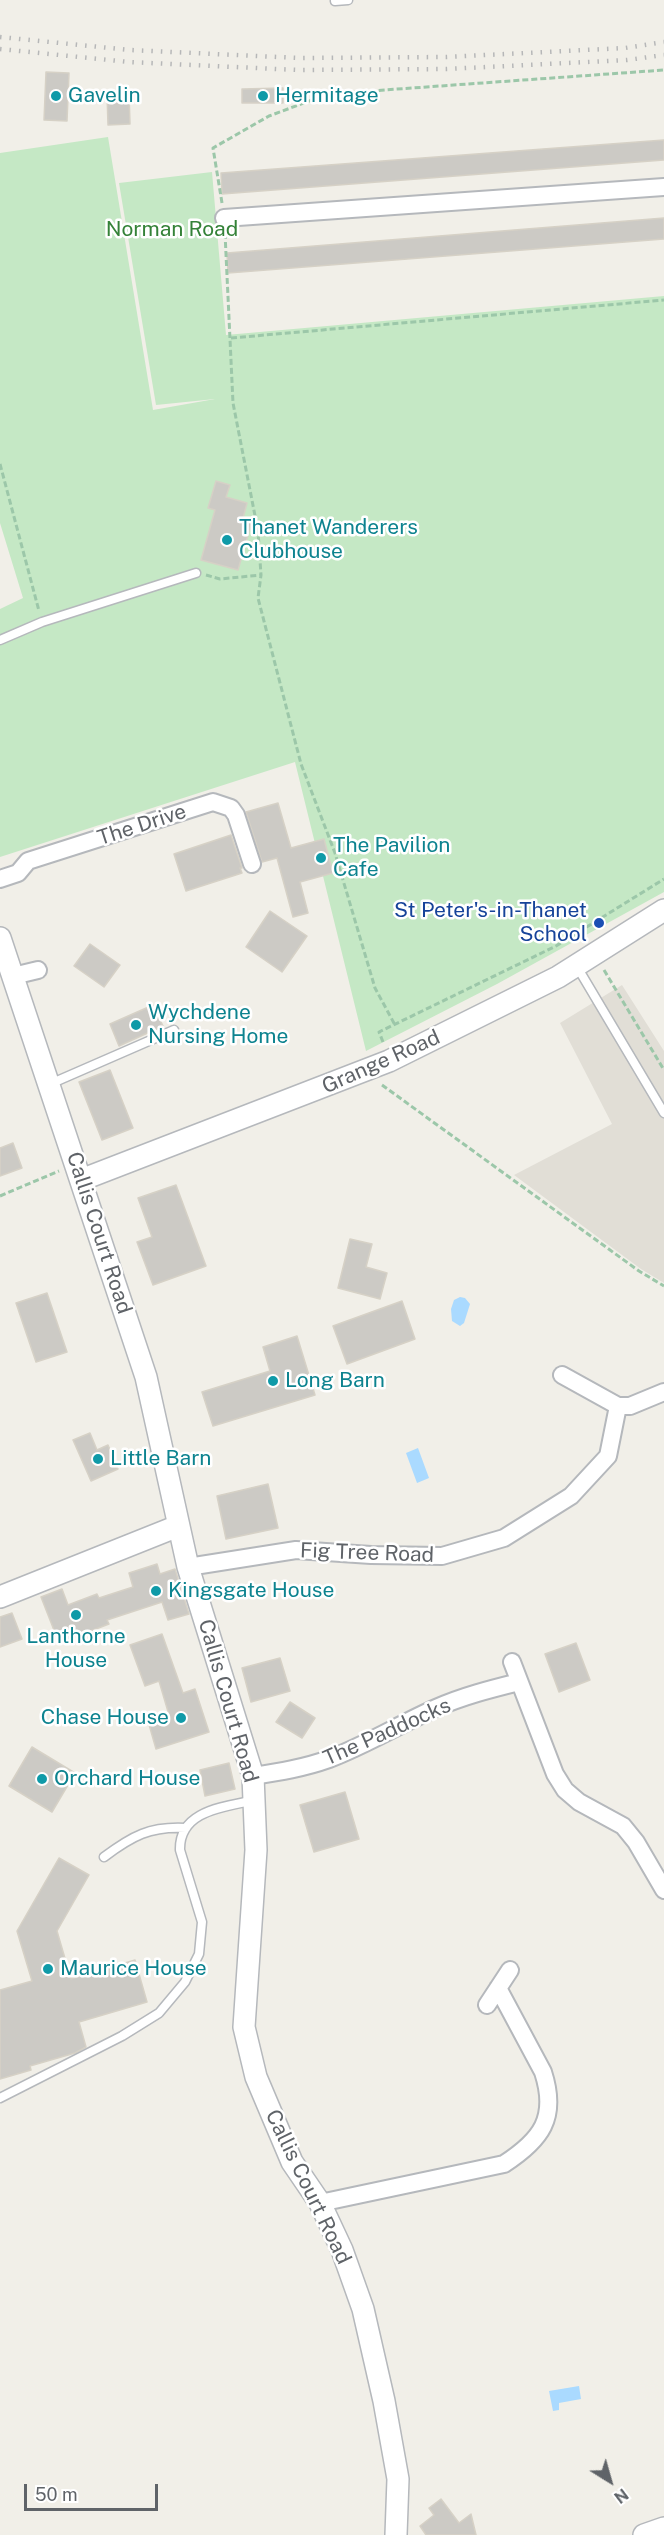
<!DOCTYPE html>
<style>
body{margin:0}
#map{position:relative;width:664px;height:2535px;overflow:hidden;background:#f1efe8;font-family:"Public Sans",sans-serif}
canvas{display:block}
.north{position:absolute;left:580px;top:2451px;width:60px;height:60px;-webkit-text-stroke:4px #fff;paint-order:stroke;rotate:143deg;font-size:16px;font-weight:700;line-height:24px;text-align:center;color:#5f6368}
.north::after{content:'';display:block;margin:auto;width:21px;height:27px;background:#5f6368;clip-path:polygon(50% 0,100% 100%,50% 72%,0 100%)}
.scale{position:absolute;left:24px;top:2484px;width:134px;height:27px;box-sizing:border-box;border:3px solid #5f6368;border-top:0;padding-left:8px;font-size:18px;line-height:21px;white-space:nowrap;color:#5f6368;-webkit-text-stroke:4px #fff;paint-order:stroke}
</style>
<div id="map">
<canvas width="664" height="2535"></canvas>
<div class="north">N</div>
<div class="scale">50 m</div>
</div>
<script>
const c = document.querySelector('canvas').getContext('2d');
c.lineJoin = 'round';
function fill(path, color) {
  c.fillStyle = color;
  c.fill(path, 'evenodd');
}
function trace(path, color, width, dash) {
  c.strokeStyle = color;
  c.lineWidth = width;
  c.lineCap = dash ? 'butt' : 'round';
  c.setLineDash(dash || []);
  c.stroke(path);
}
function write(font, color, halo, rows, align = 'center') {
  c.font = font + ' "Public Sans",sans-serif';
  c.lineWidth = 5;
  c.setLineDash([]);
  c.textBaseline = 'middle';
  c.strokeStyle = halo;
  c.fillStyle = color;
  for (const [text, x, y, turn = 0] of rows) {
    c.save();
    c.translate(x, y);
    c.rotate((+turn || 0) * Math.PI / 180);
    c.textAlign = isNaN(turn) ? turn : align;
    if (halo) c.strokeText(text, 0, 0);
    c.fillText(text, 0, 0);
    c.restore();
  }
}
fill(new Path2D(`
 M622,985L664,1051V1283L641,1269L514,1175L612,1124L560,1023Z`), '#e1ded6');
fill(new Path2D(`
 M108,137L153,410L215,399L156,405L119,183L212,172L226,335L664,296V892L497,984L366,1051L295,762L0,857V609L23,598L0,523V153Z`), '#c5e8c5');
fill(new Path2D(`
 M460,1297L465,1298L470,1304L464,1323L460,1326L452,1321L451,1309L454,1300Z
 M418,1448L429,1478L417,1483L406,1453Z
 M579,2386L581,2399L559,2403V2410L553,2411L549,2391Z`), '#aadaff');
const building = new Path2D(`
 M46,72L69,73L67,121L44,120Z
 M283,88V103H242V89Z
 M129,93L130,124L108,125L107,94Z
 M664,140V160L222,194L221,173Z
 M664,218V239L228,273L227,253Z
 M216,481L230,485L226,497L247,503L243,518L252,521L238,570L201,560L215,510L208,508Z
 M278,803L291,848L324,839L333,873L300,882L308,913L293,917L277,858L262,862L246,812Z
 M231,835L242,868H240L242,873L186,891L174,854Z
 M270,911L307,936L282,972L246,947Z
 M90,944L120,965L104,987L74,966Z
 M153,1005L163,1026L119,1046L110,1024Z
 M110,1070L133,1128L102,1140L79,1082Z
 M13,1143L22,1168L0,1176V1148Z
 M176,1185L206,1266L153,1285L137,1242L152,1237L138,1198Z
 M350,1239L372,1244L366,1267L387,1273L380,1299L338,1288Z
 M47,1293L67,1352L36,1362L16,1303Z
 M402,1301L415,1339L347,1364L333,1326Z
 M297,1336L315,1395L213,1426L202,1392L270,1371L263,1347Z
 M90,1433L97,1450L108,1445L118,1469L91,1481L73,1440Z
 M268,1484L278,1528L226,1539L217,1496Z
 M157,1564L160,1574L175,1569L189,1614L168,1620L162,1602L107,1620L109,1624L59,1643L41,1597L62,1589L68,1605L97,1594L99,1598L133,1587L129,1573Z
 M12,1613L22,1639L0,1647V1617Z
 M162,1634L183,1693L195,1689L209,1732L156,1749L148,1721L169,1715L159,1681L145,1686L130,1645Z
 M576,1643L590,1680L559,1692L545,1654Z
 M280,1658L290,1691L251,1702L242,1668Z
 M290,1702L315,1718L302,1738L276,1722Z
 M32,1747L75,1773L52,1812L9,1786Z
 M229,1763L235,1789L205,1796L200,1770Z
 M345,1792L359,1839L314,1852L300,1805Z
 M59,1858L89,1875L57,1931L71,1979L135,1960L147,2002L79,2022L86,2047L75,2053L30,2066L31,2070L0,2079V1990L32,1981L17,1931Z
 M441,2499L459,2523L471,2514L476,2535H426L420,2526L434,2515L429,2508Z`);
fill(building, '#cccac5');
trace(building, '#d6d1c6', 1.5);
const service = new Path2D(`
 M335,1L348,0
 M0,640L42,622L196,573
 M576,965L664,1113
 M50,1084L174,1030
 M104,1857C132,1836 150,1826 186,1828
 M0,2098L122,2036L159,2013L185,1982L199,1954L202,1922L180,1850C179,1810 225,1807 255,1800`);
const minor = new Path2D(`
 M224,218L664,187
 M0,879L18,873L28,861L213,802L231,808L236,815L252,864
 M13,976L38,970
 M562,1375L618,1406H630L664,1392
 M188,1567L296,1550L371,1555L442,1556L504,1538L571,1496L608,1456L618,1406
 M512,1662L555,1774L565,1790L579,1802L623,1826L636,1842L664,1890
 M253,1776C279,1772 304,1768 329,1759C366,1745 400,1724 436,1708C463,1696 491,1689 519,1682
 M487,2005L510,1970
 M320,2203L504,2164C541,2140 558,2118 543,2072L498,1988`);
const tertiary = new Path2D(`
 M0,938L146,1377L188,1567L253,1776L256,1850L244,2027L256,2077L292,2162L320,2203L342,2250L363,2309L384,2401L398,2479L396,2535
 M81,1180L389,1061L558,977L664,910
 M0,1597L178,1526
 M644,2535L664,2528`);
trace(service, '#b5b8bc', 11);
trace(minor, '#b5b8bc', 20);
trace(tertiary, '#b5b8bc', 24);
trace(new Path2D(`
 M222,203L213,148L269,116L328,94L664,70
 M225,233L233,403L258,531L261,575L258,598L301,764L335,853L375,988L395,1025
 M231,338L664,300
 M0,464L39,611
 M206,575L220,579L261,575
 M604,970L664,1070
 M383,1042L379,1032L556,946L664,879
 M382,1085L639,1271L664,1286
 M0,1196L59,1171`), '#9cc7a9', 3, [6, 3]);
trace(service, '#fff', 8);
trace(minor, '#fff', 16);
trace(tertiary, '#fff', 21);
trace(new Path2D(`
 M0,37L130,50L299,58L446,57L625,48L664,42
 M0,49L129,62L298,70L447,69L627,60L664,55`), '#b6b7b8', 4.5, [1.5, 8]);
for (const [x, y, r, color] of [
 [56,96,6,"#0f9aa8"],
 [263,96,6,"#0f9aa8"],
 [227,540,6,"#0f9aa8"],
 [321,858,6,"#0f9aa8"],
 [599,923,6,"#1a4fb4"],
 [136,1025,6,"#0f9aa8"],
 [273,1381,6,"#0f9aa8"],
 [98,1459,6,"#0f9aa8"],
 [156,1591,6,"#0f9aa8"],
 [76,1615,6,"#0f9aa8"],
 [181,1718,6,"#0f9aa8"],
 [42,1779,6,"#0f9aa8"],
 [48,1969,6,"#0f9aa8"]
]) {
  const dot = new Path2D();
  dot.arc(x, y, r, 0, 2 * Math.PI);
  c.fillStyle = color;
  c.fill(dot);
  trace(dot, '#fff', 2);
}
write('21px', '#0d838f', '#fff', [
 ["Gavelin",68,96],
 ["Hermitage",275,96],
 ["Thanet Wanderers",239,528],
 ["Clubhouse",239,552],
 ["The Pavilion",333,846],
 ["Cafe",333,870],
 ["Wychdene",148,1013],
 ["Nursing Home",148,1037],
 ["Long Barn",285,1381],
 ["Little Barn",110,1459],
 ["Kingsgate House",168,1591],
 ["Lanthorne",76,1637,"center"],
 ["House",76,1661,"center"],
 ["Chase House",169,1718,"right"],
 ["Orchard House",54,1779],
 ["Maurice House",60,1969]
], 'left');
write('21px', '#348238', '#fff', [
 ["Norman Road",172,230]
]);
write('21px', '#5f6368', '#fff', [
 ["The Drive",142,825,-18],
 ["Grange Road",381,1062,-24],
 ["Callis Court Road",99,1233,72],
 ["Fig Tree Road",367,1553,2],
 ["Callis Court Road",228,1701,74],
 ["The Paddocks",387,1732,-24],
 ["Callis Court Road",308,2187,64]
]);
write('21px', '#164399', '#fff', [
 ["St Peter's-in-Thanet",587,911],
 ["School",587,935]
], 'right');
</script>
